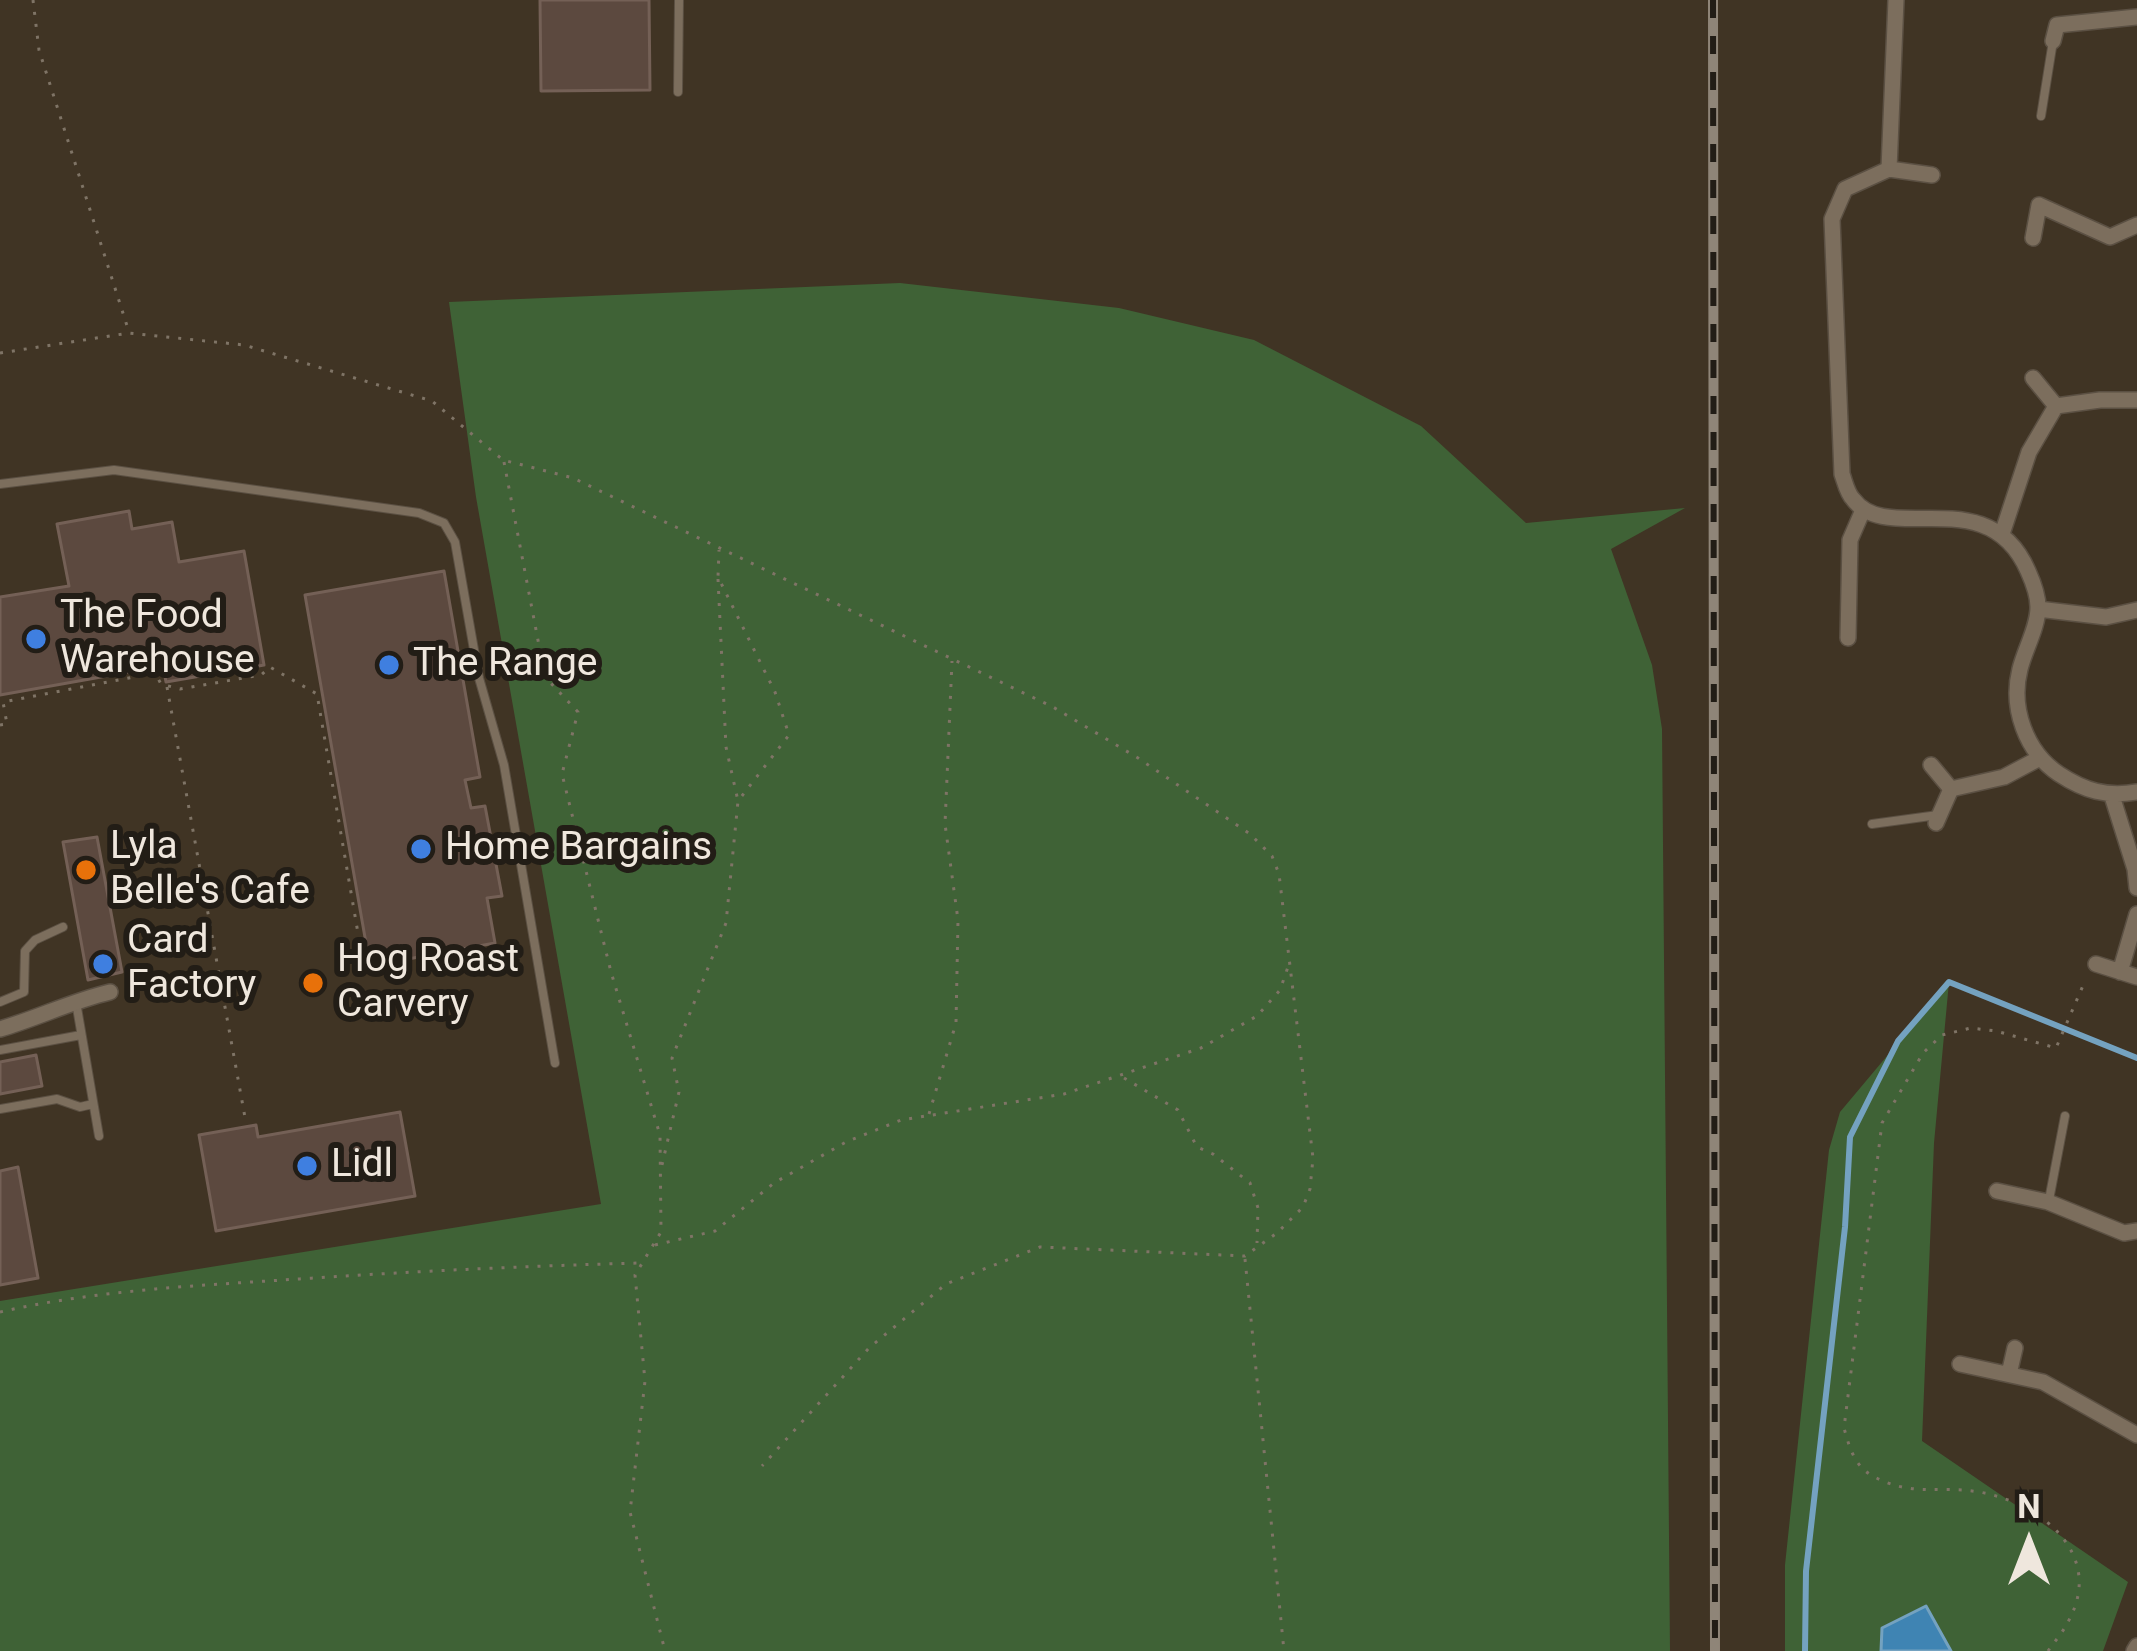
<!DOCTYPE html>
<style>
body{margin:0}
#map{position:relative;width:2137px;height:1651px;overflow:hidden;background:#403424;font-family:Roboto,sans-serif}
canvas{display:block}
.north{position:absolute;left:1969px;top:1483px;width:120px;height:120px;-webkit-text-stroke:9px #221d16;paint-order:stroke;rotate:0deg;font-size:33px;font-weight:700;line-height:48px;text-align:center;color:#efe7dd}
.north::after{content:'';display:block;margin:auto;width:42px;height:54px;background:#efe7dd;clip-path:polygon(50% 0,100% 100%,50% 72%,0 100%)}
</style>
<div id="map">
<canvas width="2137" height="1651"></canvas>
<div class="north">N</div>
</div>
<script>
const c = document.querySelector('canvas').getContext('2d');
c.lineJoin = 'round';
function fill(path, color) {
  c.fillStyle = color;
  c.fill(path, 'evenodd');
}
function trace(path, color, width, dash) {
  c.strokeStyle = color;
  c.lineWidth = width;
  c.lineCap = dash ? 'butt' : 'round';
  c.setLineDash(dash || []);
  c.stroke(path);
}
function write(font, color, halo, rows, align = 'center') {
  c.font = font + ' Roboto,sans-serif';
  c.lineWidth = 12;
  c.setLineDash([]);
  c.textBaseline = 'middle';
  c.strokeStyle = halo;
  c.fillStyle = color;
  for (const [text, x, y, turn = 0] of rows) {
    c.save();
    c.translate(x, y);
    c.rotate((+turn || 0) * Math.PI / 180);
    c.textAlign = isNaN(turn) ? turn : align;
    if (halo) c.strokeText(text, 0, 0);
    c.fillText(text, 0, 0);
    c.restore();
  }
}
fill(new Path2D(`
 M900,283L1119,308L1254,340L1421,426L1526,523L1685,508L1611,549L1652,665L1662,729L1670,1651H0V1301L601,1204L476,497L449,302Z
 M1949,982L1934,1143L1922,1441L2128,1582L2103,1651H1785V1565L1829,1150L1840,1112Z`), '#3f6236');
const water = new Path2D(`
 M1926,1606L1951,1651H1881L1882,1628Z`);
fill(water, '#3f84b3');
trace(water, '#74a2c0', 3);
trace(new Path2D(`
 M1805,1651L1806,1571L1845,1227L1850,1137L1898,1041L1949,982L2137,1058`), '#74a2c0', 6);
const building = new Path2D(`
 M540,0H649L650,90L541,91Z
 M129,511L132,529L172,522L179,562L244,551L264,665L166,682L163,666L0,695V597L69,586L57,524Z
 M444,571L480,777L465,780L471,808L485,806L502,896L487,898L495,943L370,966L305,595Z
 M97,837L122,972L88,980L63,842Z
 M36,1055L42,1086L0,1094V1062Z
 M400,1112L415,1196L216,1231L199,1135L256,1125L258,1137Z
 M18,1167L38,1278L0,1285V1171Z`);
fill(building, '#5c493f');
trace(building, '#746056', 3);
const lane = new Path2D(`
 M678,92L679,0
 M2041,116L2053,41
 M0,484L114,470L419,513L444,523L455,542L479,678L504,765L555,1063
 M1872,824L1938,815
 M0,1002L24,992L25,951L35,940L63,927
 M76,1002L99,1136
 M0,1050L81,1035
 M0,1109L57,1099L80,1107L93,1104
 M2049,1200L2065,1116`);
const street = new Path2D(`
 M1896,0L1889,169L1845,189L1832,219L1842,474C1845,482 1847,493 1853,499C1888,547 1988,479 2028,571C2033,582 2038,595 2038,607C2038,627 2025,649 2020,669C2010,708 2026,752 2059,774C2085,791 2106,797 2137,792
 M2053,41L2057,25L2137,17
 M1889,169L1932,175
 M2033,238L2039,205L2110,237L2137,225
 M2033,378L2056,406
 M2002,534L2029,452L2056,406L2100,400H2137
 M2038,609L2106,617L2137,610
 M1848,638L1850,540L1863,510
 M1931,765L1951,789L1936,823
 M1951,789L2004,777L2038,759
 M2112,796L2135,869L2137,888
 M2096,964L2137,977
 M2120,972L2137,914
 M0,1029C38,1018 72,1001 110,992
 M1997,1191L2048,1202L2124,1233L2137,1231
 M1960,1364L2043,1382L2137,1435
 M2009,1374L2015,1348
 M2134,1651L2137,1646`);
trace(lane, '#5b5043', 10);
trace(street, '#5b5043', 18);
trace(new Path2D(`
 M33,0L39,50L129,332
 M0,353L129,333L244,345L432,401L503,460L573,478L1053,707L1138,758L1250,834L1272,856L1279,874L1313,1158L1310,1189L1303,1207L1277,1233L1245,1256L1040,1247L946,1284L869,1348L762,1466
 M504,462L545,677L578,712L562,774L611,972L660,1135L661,1232L635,1275L645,1381L630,1512L665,1651
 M718,579L726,747L738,801
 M167,687L246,1123
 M0,725L7,724L3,702L155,673L161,684L180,689L261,675L270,667L317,694L360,945
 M1124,1078L1178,1110L1197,1147L1213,1154L1250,1183L1258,1208L1257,1243
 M929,1114L956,1023L958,920L945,824L952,661
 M662,1165L679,1092L672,1058L726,923L738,801L789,735L775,692L718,577L719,550
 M655,1245L715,1231L774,1183L846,1142L901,1120L1064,1094L1201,1048L1257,1016L1280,990L1289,964
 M1245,1259L1284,1651
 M0,1312C92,1291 189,1286 283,1280C402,1272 521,1266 641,1263
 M2048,1651C2055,1641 2064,1631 2069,1620C2105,1553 2039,1502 1979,1492C1939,1485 1911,1498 1871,1475C1854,1465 1849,1446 1844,1428L1882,1123L1923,1053L1942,1035L1971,1028L1996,1031L2056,1048L2085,981`), '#7f7466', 3, [3, 9]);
trace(lane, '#7c6e5d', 8);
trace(street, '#7c6e5d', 15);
const rail = new Path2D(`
 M1713,0L1715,1651`);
trace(rail, '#8f8578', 10);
trace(rail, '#221d16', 6, [18]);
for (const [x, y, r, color] of [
 [36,639,12,"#3f7fe0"],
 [389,665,12,"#3f7fe0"],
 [421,849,12,"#3f7fe0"],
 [86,870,12,"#e8710a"],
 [103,964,12,"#3f7fe0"],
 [313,983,12,"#e8710a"],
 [307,1166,12,"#3f7fe0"]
]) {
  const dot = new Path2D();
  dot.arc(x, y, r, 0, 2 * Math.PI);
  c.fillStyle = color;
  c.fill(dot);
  trace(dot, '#221d16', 4.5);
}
write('39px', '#efe7dd', '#221d16', [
 ["The Food",60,617],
 ["Warehouse",60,662],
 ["The Range",413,665],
 ["Lyla",110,848],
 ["Belle's Cafe",110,893],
 ["Home Bargains",445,849],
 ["Card",127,942],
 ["Factory",127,987],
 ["Hog Roast",337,961],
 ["Carvery",337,1006],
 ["Lidl",331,1166]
], 'left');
</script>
